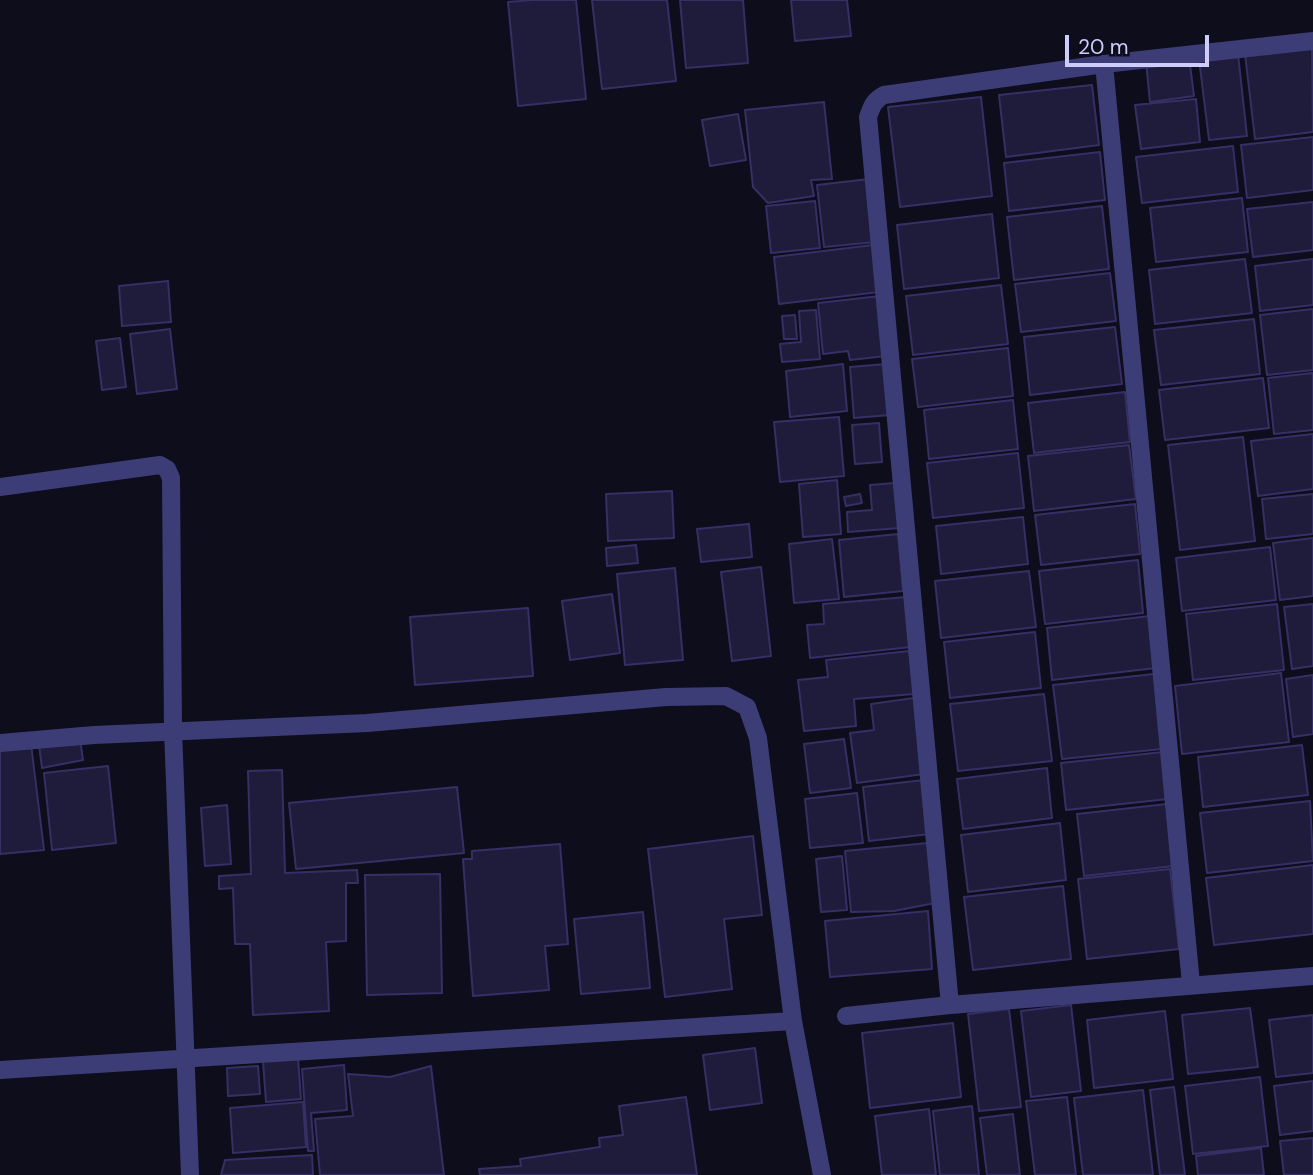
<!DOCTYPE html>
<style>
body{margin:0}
#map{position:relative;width:1313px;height:1175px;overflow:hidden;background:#0e0d1c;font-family:"DM Sans",sans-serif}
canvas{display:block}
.scale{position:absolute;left:1065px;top:35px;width:144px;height:32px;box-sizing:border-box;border:4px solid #ceccfb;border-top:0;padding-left:9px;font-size:21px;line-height:24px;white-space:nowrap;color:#ceccfb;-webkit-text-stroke:5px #0e0d1c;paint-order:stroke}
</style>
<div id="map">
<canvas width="1313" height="1175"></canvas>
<div class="scale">20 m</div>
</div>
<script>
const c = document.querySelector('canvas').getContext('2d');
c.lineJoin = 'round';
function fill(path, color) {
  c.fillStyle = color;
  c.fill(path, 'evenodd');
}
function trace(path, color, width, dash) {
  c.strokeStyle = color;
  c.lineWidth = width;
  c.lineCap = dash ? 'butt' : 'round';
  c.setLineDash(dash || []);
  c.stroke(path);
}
const building = new Path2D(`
 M532,0H576L586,99L518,106L508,2Z
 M592,0H667L676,81L602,89Z
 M680,0H743L748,63L686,68Z
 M791,0H847L851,36L795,41Z
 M1312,46L1313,132L1255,139L1245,54Z
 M1238,54L1247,136L1209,140L1199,59Z
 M1189,57L1194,96L1150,102L1146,62Z
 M1092,85L1099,145L1006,157L999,95Z
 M981,97L992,196L900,207L888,107Z
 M1196,99L1200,142L1141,149L1135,105Z
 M824,102L832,179L811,180L814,196L768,203L753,187L745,110Z
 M738,114L746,160L710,166L702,120Z
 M1313,137V190L1247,198L1241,145Z
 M1233,146L1238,192L1142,203L1136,157Z
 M1100,152L1105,200L1009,211L1004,163Z
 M869,179L876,242L824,247L817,185Z
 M1242,198L1248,252L1156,262L1150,208Z
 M815,201L820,248L771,253L766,206Z
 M1313,202V250L1253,257L1247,209Z
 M1102,206L1109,269L1014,280L1007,217Z
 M992,214L999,278L904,289L897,225Z
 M873,245L879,292L779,304L774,257Z
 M1245,259L1252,313L1155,324L1149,270Z
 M1313,259V305L1260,311L1255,266Z
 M1110,273L1116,321L1021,332L1015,284Z
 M168,281L171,322L122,326L119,286Z
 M1001,285L1008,344L913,355L906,296Z
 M880,296L886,356L850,360L848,351L823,354L818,303Z
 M1313,309V370L1267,375L1260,315Z
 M816,310L820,359L782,362L780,344L801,342L799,311Z
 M795,315L797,339H784L782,316Z
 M1254,319L1260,374L1161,385L1154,330Z
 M1115,327L1122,384L1030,395L1024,337Z
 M170,329L177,389L137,394L130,334Z
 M120,338L126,387L102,390L96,341Z
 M1008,348L1013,396L918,407L912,359Z
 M843,364L847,411L790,417L786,371Z
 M886,364L890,415L854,418L850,367Z
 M1313,373V430L1274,434L1268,378Z
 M1263,378L1269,428L1165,440L1159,390Z
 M1125,392L1130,442L1034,453L1028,403Z
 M1013,400L1018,449L929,459L924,410Z
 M839,417L844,476L780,482L774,422Z
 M879,423L882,462L855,464L852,425Z
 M1313,434V489L1258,496L1251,441Z
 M1243,437L1255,541L1180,550L1168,445Z
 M1129,445L1136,499L1034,511L1028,456Z
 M1018,453L1024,508L933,518L927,463Z
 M837,480L841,534L803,537L799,484Z
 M895,483L900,528L848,532L847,512L872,510L870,485Z
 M672,491L674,538L608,541L606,494Z
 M860,494L862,503L846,506L844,497Z
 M1313,494V534L1266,539L1262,499Z
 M1135,504L1140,554L1041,565L1035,515Z
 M1023,517L1028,564L941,574L936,526Z
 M749,524L752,557L701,562L697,529Z
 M898,534L903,591L844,597L839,540Z
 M1313,538V596L1280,600L1273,543Z
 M832,539L839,599L794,603L789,544Z
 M636,545L638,563L607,566L606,548Z
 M1270,547L1276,600L1182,611L1176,558Z
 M1138,560L1143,613L1045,624L1039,571Z
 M761,567L771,656L732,661L721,572Z
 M675,568L683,660L625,665L617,574Z
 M1029,571L1036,627L941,638L935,581Z
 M612,594L620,653L570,660L562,601Z
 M907,597L911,647L810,658L807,625L824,624L823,604Z
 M1277,604L1284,670L1193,680L1186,614Z
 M1313,604V666L1292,669L1284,607Z
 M528,608L533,676L415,685L410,617Z
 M1150,616L1156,668L1052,680L1047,628Z
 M1035,632L1041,688L950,698L944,642Z
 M909,651L914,694L854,699L856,726L804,731L798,680L828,677L826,660Z
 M1281,673L1289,742L1182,754L1175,686Z
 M1154,674L1162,749L1062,759L1053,685Z
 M1313,675V734L1293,737L1286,679Z
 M1044,694L1052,761L958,771L950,704Z
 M914,698L924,774L857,783L850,733L874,730L871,704Z
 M80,739L83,760L42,768L39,745Z
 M844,739L851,788L810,793L804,744Z
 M31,744L44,850L0,854V747Z
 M1302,745L1308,795L1203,807L1198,757Z
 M1163,752L1168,799L1066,810L1061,763Z
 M108,766L116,843L52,850L44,773Z
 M1047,768L1052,818L963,829L957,779Z
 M282,770L285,873L357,870L358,883H346V941L326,942L329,1011L253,1015L250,944H235L233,888L219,889V876L251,874L248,771Z
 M924,780L930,834L869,841L863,787Z
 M457,787L464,853L296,869L289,803Z
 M857,793L863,843L810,848L805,799Z
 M1310,801L1313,861L1207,873L1200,813Z
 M1167,804L1174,866L1084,876L1077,814Z
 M227,805L231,864L205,866L201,808Z
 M1060,823L1066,880L968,892L961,835Z
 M753,836L762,915L724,919L732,989L665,997L648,849Z
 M928,843L935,903L894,911L851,912L845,851Z
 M560,844L568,944L545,946L549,990L473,996L463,859H472V851Z
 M842,856L847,910L821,912L816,859Z
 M1313,865V934L1214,945L1206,878Z
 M1170,869L1179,949L1087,959L1078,879Z
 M440,874L442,993L367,995L365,875Z
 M1063,886L1071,959L973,970L964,897Z
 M928,911L932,969L830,977L825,921Z
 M643,912L650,988L581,994L574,919Z
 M1071,1005L1081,1091L1031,1097L1021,1011Z
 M1250,1008L1258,1067L1188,1074L1182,1015Z
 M1009,1009L1021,1107L979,1111L968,1014Z
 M1165,1011L1173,1079L1094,1088L1087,1020Z
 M1313,1015V1073L1276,1077L1269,1020Z
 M953,1023L961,1097L870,1108L862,1033Z
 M755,1048L762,1103L710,1110L703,1055Z
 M298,1058L301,1099L266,1102L263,1061Z
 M344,1065L347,1110L311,1113L314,1151H308L302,1069Z
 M258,1066L260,1094L228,1096L227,1068Z
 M431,1066L444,1175H320L315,1119L353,1116L348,1074L390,1077Z
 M1260,1077L1268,1146L1193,1154L1185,1086Z
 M1313,1081V1131L1280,1135L1274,1086Z
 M1174,1087L1185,1175H1160L1150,1090Z
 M1143,1090L1153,1175H1083L1074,1098Z
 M686,1097L697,1175H480L479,1169L521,1166L520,1159L600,1147L599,1138L623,1135L619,1106Z
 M1067,1097L1076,1175H1035L1026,1101Z
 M303,1102L306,1147L233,1153L230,1108Z
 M972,1106L979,1175H940L933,1111Z
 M929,1109L936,1175H882L875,1116Z
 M1013,1114L1020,1175H987L980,1118Z
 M1313,1138V1175H1284L1280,1141Z
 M1261,1148L1264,1175H1198L1196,1156Z
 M312,1155L313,1175H221L225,1160Z`);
fill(building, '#1f1b3b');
trace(building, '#362f65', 2);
trace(new Path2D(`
 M1104,64L1191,984
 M0,487L160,465L167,469L171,478L173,730L190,1175
 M0,743L94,735L367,723L666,697L726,696L747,707L758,738L793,1021L822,1175
 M950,1005L868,117C872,106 874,100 884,95L1104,64L1313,41
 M846,1016L950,1005L1313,976
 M0,1070L793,1021`), '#3c3d77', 18);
</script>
